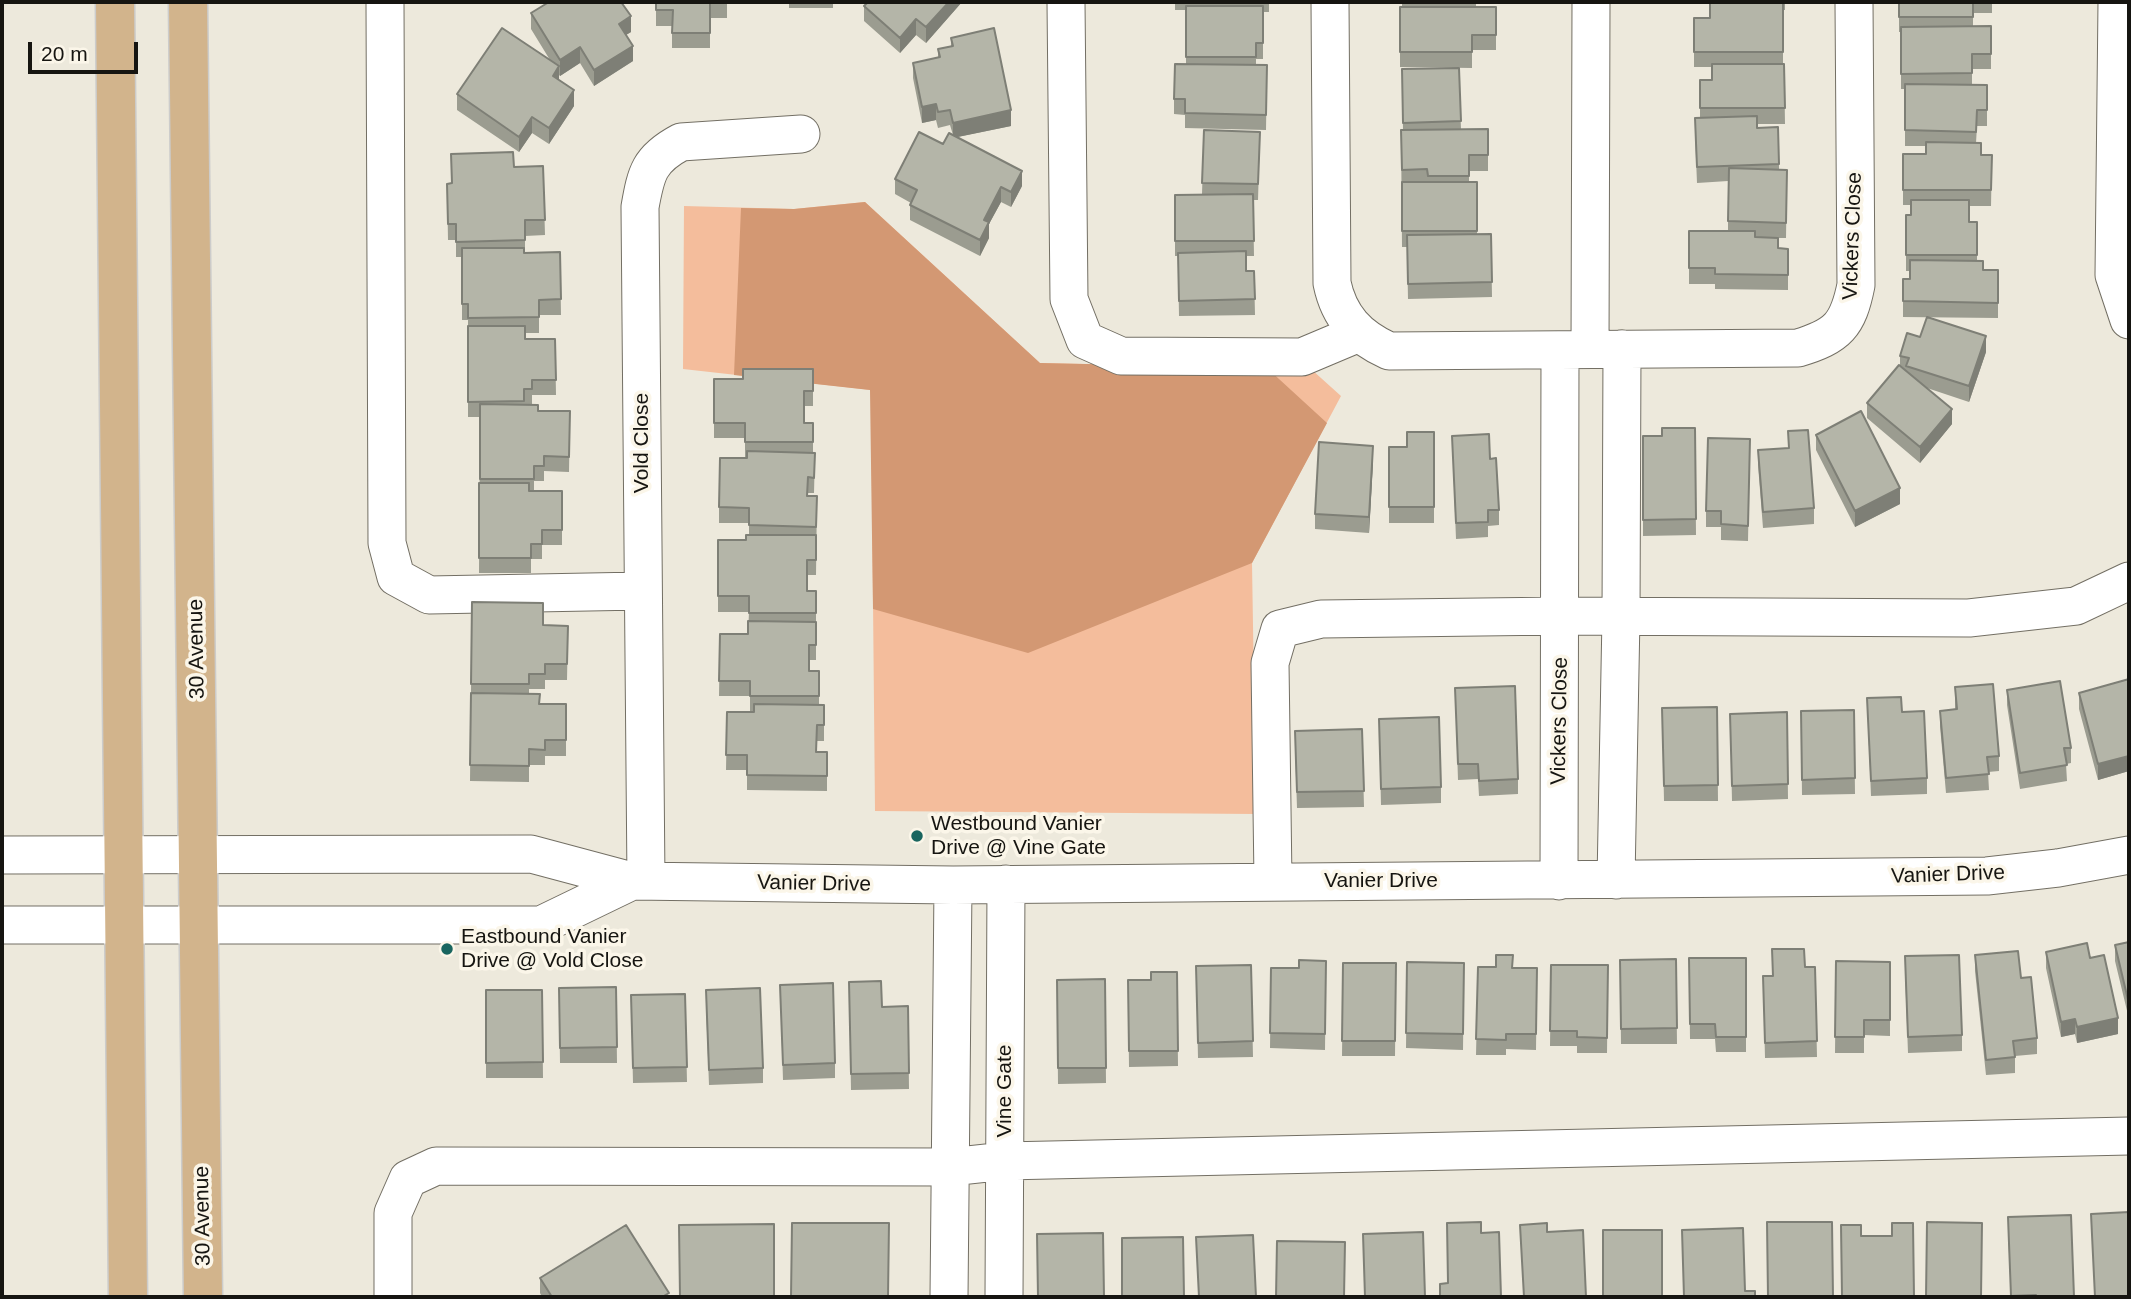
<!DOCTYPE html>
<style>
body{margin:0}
#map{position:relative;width:2131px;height:1299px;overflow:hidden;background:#ede9dc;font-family:Helvetica,sans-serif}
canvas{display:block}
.frame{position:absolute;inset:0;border:4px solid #161511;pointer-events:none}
.scale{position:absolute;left:28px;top:42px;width:110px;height:32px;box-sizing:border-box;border:4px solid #161511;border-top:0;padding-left:9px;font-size:21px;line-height:24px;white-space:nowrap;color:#161511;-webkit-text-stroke:5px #fbf6e9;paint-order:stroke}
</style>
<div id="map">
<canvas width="2131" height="1299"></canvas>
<div class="frame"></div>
<div class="scale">20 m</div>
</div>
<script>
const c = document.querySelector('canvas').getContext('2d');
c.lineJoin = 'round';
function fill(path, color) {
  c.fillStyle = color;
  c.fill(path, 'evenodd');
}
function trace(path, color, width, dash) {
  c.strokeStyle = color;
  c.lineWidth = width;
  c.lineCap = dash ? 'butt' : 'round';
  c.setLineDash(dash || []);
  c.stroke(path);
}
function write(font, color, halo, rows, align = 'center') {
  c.font = font + ' Helvetica,sans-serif';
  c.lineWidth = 7;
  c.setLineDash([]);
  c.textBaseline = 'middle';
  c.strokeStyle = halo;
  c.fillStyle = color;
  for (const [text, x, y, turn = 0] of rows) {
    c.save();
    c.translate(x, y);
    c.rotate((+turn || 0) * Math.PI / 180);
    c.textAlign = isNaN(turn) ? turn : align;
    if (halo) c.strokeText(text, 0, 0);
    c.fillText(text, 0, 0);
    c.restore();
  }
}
fill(new Path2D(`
 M865,202L1040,363L1311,369L1341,396L1252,563L1256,814L875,811L871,390L683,369L684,206L794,209Z`), '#f4bd9c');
fill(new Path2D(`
 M865,202L1040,363L1267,368L1327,423L1252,563L1028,653L873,609L870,390L734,375L741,208L794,209Z`), '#d39873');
const minor = new Path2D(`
 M385,2L387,543L396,577L429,595L642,591
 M1066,2L1069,299L1085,340L1121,356L1302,357L1359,333
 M1330,2L1332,283C1339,317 1358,337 1389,351L1798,348C1838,336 1848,325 1856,285L1854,2
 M2117,2L2114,275L2129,320
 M1590,349L1591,2
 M2,855L531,854L632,881L953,885L1987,876L2058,868L2129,855
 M1616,880L1621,617L1622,349
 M646,881L640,207C646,173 649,159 681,142L801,134
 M1273,881L1270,663L1280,629L1321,619L1561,616L1969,618L2076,606L2129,581
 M1559,881L1560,350
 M2,925H541L632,881
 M393,1297V1213L408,1179L436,1166L950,1167L1005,1161L2129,1136
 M949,1297L953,885
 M1004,1297L1006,884`);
const major = new Path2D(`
 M115,2L128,1297
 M188,2L203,1297`);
trace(minor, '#736f64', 39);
trace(major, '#cccccb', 41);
trace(minor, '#fff', 37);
trace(major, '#d2b48c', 38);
fill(new Path2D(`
 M656,2H727V18H710V48H672V26H656Z
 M789,2H833V8H789Z
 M868,2H962L926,43L916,35L900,53L864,21V6Z
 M1175,2H1269V12H1263V59H1256V65H1267L1266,130L1185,128V115L1174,114V99L1186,64V10H1175Z
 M1402,2H1476V7H1496V50H1472V68L1400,67V7H1402Z
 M1709,2H1785V10H1783V64H1784L1785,124H1757V128L1779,164V169L1787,170L1786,238H1778V248L1788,249V290L1715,289V284H1689V231H1728V181L1697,183L1695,134L1700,118V80H1712V67H1694V18H1710Z
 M1899,2H1992V13H1973V26H1991V69H1972V85H1987V126H1977L1976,143L1981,155H1992L1991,206H1969V222H1977V261L1983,270H1998V318L1903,317V279H1910V271H1906V215H1911V205H1903V154H1926V146H1905V89H1901V32H1899Z
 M531,13L631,32L626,35L633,61L594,86L580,63L560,76L559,75V80L574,106L549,144L532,133L519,152L457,110V94L550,60L531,29Z
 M951,38L1011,126L957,137L1022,186L1011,207L1001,202L989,224V238L980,256L910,220V205L911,203L895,194V179L943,144L953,135L950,125L938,128L936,120L922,123L913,78V63L938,58V49L951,47Z
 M1459,68L1461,130L1488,129V171H1469V182H1477V234H1491L1492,297L1408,299L1407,247H1402L1401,130H1403L1402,69Z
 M1204,130L1260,132L1258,200H1253L1254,256H1246V271H1254L1255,315L1179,316L1178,256H1175V195L1202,194Z
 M543,166L545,235L525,236V253L560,252L561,315H539V333H525V339H555L556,395H532V404L538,411H570L569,472L544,471V481H534V491H562V545H542V559H531V573H479L480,417H468V320H462V257H456V240H448L447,184L514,167Z
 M1920,337L1986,352L1969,402L1927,388L1952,424L1920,463L1867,418V403L1900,366V356Z
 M813,369V406H804V423H813V453H815L814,493H808V496H817L816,575H807V591H816V660H809V671H819V705H824V741H817L816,752H827V791L747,790V770H726L727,712L750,711V696H719L720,634H748L749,612H718V540H746L749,535V523H719V507L745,458V438H714V379H743Z
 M1695,428L1696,535L1643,536V436H1662Z
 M1788,431L1814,508V524L1763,528L1758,465V450L1788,448Z
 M1434,432V523H1389V447H1407Z
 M1816,435L1900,504L1855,527L1816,450Z
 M1452,436L1490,459L1499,510V525L1488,526V537L1456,539Z
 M1750,439L1748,541L1721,540V527H1706V511Z
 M1373,461L1369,533L1315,529V514Z
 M472,602L543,625L568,626L567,680H545V689H529V694L540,704H566V756H545V765H529V782L470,781Z
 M2129,679V771L2098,780L2079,709V693Z
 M1955,687L1999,756V771L1988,772L1989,790L1946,793L1940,726V711L1955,709Z
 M1455,688L1518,779V794L1479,796L1478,779L1458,780Z
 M2007,690L2071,748V763L2066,764L2067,781L2020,789L2007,705Z
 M1867,698L1902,712L1927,778V794L1871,796Z
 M1717,707L1718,801H1664L1662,708Z
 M1854,710L1855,794L1802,795L1801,711Z
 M1787,712L1788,799L1732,801L1730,714Z
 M1379,719L1441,787V803L1381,805Z
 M1362,729L1364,807L1297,808L1295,747Z
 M2129,942V1019L2115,961V945Z
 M2046,952L2090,958L2118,1034L2077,1043L2075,1034L2061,1037L2046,968Z
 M1975,955L2021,978L2037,1038V1054L2015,1056V1073L1986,1075L1975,971Z
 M1689,958H1746V1052H1716L1715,1039H1690Z
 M1676,959L1677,1044H1621L1620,960Z
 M1326,961L1325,1050L1270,1048L1271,968H1299Z
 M1836,961L1890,962V1036L1864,1035V1053H1835Z
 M1407,962L1464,963L1463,1050L1406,1048Z
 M1343,963H1396L1395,1056H1342Z
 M1251,965L1253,1057L1198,1058L1196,966Z
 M1551,965H1608L1607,1053H1577V1046H1550Z
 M1478,967L1537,968L1536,1050L1506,1049V1055H1476Z
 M1805,967H1815L1817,1057L1765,1058L1763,976H1773Z
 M1177,972L1178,1066L1129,1067L1128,980H1151Z
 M1905,972L1962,1035V1051L1908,1053Z
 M1105,979L1106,1083L1058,1084L1057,980Z
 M849,982L882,1007L908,1006L909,1089L851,1090Z
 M780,985L835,1063V1078L783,1080Z
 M616,987L617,1063H560L559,988Z
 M486,990H542L543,1078H486Z
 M685,994L687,1082L633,1083L631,995Z
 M706,1006L763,1068V1083L709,1085Z
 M2008,1232L2074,1297H2011Z
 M540,1278L669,1297H542L540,1293Z`), '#9b9c90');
fill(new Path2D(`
 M949,2H962L926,43V27Z
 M631,16V32L619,39V24Z
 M916,19V35L900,53V38Z
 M633,46V61L594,86V70Z
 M580,47V63L560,76V60Z
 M559,66V82L553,76Z
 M574,90V106L549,144V128Z
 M936,104V120L922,123V107Z
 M1011,110V126L953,138V123Z
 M532,117V133L519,152V137Z
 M1022,171V186L1011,207V192Z
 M1001,187V202L989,224V238L980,256V240L984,220Z
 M1986,336V352L1969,402V386Z
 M1952,409V424L1920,463V447Z
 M1373,446V461L1369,533V517Z
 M1900,488V504L1855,527V511Z
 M2129,756V771L2098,780V764Z
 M2118,1018V1034L2077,1043V1027Z
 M2075,1019V1034L2061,1037V1022Z`), '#7e7f76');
const building = new Path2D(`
 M549,2H621L631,16L619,24L633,46L594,70L580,47L560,60L531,13Z
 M656,2H727H710V33H672L673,10H656Z
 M868,2H949L926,27L916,19L900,38L864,6Z
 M1710,2H1783V52H1694V18H1710Z
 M1899,2H1973V17H1899Z
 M1186,6H1263V43H1256V57H1186Z
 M1400,7H1496V35H1472V52H1400Z
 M1991,26V54H1972V73L1901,74V27Z
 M502,28L559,66L553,76L574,90L549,128L532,117L519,137L457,94Z
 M994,28L1011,110L953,123L950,110L938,112L936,104L922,107L913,63L940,57L938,49L953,46L951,38Z
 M1175,64L1267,65L1266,115L1185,113V99H1174Z
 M1712,64H1784L1785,108H1700V80H1712Z
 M1459,68L1461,121L1403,123L1402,69Z
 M1905,84L1987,85V110H1977L1976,132L1905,130Z
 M1757,116V128L1778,127L1779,164L1697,167L1695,118Z
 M1488,129V155H1469V176H1428L1427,169L1402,170L1401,130Z
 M1204,130L1260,132L1258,184L1202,183Z
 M919,132L943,144L949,133L1022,171L1011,192L1001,187L984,220L989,222L980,240L910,205L917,190L895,179Z
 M1926,142L1981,143V155H1992L1991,190H1903V154H1926Z
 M513,152L514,167L543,166L545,220H525V240L456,242V224H448L447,184L452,183L451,154Z
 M1729,168L1787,170L1786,223L1728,221Z
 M1402,182H1477V231H1402Z
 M1253,194L1254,241H1175V195Z
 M1911,200H1969V222H1977V255H1906V215H1911Z
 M1689,231H1755V237L1778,238V248L1788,249V275L1715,274V268H1689Z
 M1491,234L1492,282L1408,284L1407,235Z
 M462,248H524V253L560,252L561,299L539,300V317L468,318V304H462Z
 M1246,251V271H1254L1255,299L1179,301L1178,253Z
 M1910,260L1983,261V270H1998V303L1903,301V279H1910Z
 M1927,317L1986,336L1969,386L1906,366L1909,358L1900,356L1907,333L1920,337Z
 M468,326H525V339H555L556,380H532V389H524V401L468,402Z
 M1899,365L1952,409L1920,447L1867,403Z
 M743,369H813V391H804V423H813V442H745V423H714V379H743Z
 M480,404L538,405V411H570L569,457L544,456V466H534V479H480Z
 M1861,411L1900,488L1855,511L1816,435Z
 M1662,428H1695L1696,519L1643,520V436H1662Z
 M1808,430L1814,508L1763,512L1758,450L1789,448L1788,431Z
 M1407,432H1434V507H1389V447H1407Z
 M1489,434L1490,459L1496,458L1499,510H1488V522L1456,523L1452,436Z
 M1708,438L1750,439L1748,526L1721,524V511H1706Z
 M1319,442L1373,446L1369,517L1315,514Z
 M747,451L815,453L814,478L808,477L807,496H817L816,527L749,525V508L719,507L720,458H747Z
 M479,483H529V491H562V530H542V544H531V558H479Z
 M746,535H816V560H807V591H816V613H749V596H718V540H746Z
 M472,602L543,603V625L568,626L567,664H545V674H529V684H471Z
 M748,621L816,622V645H809V671H819V696H750V681H719L720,634H748Z
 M2129,679V756L2098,764L2079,693Z
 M2060,681L2071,748H2064L2067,765L2020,773L2007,690Z
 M1993,684L1999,756L1987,757L1989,774L1946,778L1940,711L1957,709L1955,687Z
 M1515,686L1518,779L1479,781L1478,764H1458L1455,688Z
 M471,693L540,694L539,704H566V740H545V750L529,749V766L470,765Z
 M1901,697L1902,712L1924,711L1927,778L1871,781L1867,698Z
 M754,704L824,705V725H817L816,752H827V776L747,775V755H726L727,712H754Z
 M1717,707L1718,785L1664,786L1662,708Z
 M1854,710L1855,778L1802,780L1801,711Z
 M1787,712L1788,784L1732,786L1730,714Z
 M1439,717L1441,787L1381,789L1379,719Z
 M1362,729L1364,791L1297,792L1295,731Z
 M2129,942V1004L2115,945Z
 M2087,943L2090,958L2104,955L2118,1018L2077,1027L2075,1019L2061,1022L2046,952Z
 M1772,949H1804L1805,967H1815L1817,1041L1765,1043L1763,976H1773Z
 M2018,951L2021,978L2031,977L2037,1038L2013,1041L2015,1057L1986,1060L1975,955Z
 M1496,955H1513L1512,968H1537L1536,1034H1506V1040L1476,1039L1478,967H1496Z
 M1959,955L1962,1035L1908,1037L1905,956Z
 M1689,958H1746V1037H1716L1715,1024H1690Z
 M1676,959L1677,1028L1621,1029L1620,960Z
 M1299,960L1326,961L1325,1034L1270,1033L1271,968H1299Z
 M1836,961L1890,962V1020H1864V1037H1835Z
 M1407,962L1464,963L1463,1034L1406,1033Z
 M1343,963H1396L1395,1041H1342Z
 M1251,965L1253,1041L1198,1043L1196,966Z
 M1551,965H1608L1607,1038L1577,1037V1031H1550Z
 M1151,972H1177L1178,1051H1129L1128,980H1151Z
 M1105,979L1106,1068H1058L1057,980Z
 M881,981L882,1007L908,1006L909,1073L851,1074L849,982Z
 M833,983L835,1063L783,1065L780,985Z
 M616,987L617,1047L560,1048L559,988Z
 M760,988L763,1068L709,1070L706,990Z
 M486,990H542L543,1062L486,1063Z
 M685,994L687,1067L633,1068L631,995Z
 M2129,1212V1297H2095L2091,1214Z
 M2071,1215L2074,1297H2036V1295L2011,1296L2008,1217Z
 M1481,1222V1233L1499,1232L1501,1297H1440V1284L1448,1283L1447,1223Z
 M1767,1222H1832L1833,1297H1768Z
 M1927,1222L1982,1223L1981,1297H1926Z
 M792,1223H889L888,1297H791Z
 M1547,1223V1232L1583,1230L1586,1297H1524L1520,1225Z
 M1892,1223H1913L1914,1297H1842L1841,1225H1861V1236H1892Z
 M774,1224V1297H680L679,1225Z
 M626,1225L669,1293L662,1297H552L540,1278Z
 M1743,1228L1745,1291H1755V1297H1684L1682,1230Z
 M1603,1230H1662V1297H1603Z
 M1423,1232L1425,1297H1365L1363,1234Z
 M1103,1233L1104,1297H1038L1037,1234Z
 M1253,1235L1256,1297H1199L1196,1237Z
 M1183,1237L1184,1297H1122V1238Z
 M1277,1241L1345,1242L1344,1297H1276Z`);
fill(building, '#b4b5a8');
trace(building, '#7e7f76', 2);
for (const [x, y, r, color] of [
 [917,836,7,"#19655f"],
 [447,949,7,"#19655f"]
]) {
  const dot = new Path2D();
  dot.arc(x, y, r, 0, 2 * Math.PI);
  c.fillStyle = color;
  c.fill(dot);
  trace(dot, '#fbf6e9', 2.5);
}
write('21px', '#161511', '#fbf6e9', [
 ["Vickers Close",1853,236,-88],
 ["Vold Close",642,443,-90],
 ["30 Avenue",197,649,-91],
 ["Vickers Close",1560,721,-89],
 ["Vanier Drive",1948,875,-2],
 ["Vanier Drive",1381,881],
 ["Vanier Drive",814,884,1],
 ["Vine Gate",1005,1091,-90],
 ["30 Avenue",203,1216,-91]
]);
write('21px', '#161511', '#fbf6e9', [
 ["Westbound Vanier",931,824],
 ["Drive @ Vine Gate",931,848],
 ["Eastbound Vanier",461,937],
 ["Drive @ Vold Close",461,961]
], 'left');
</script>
